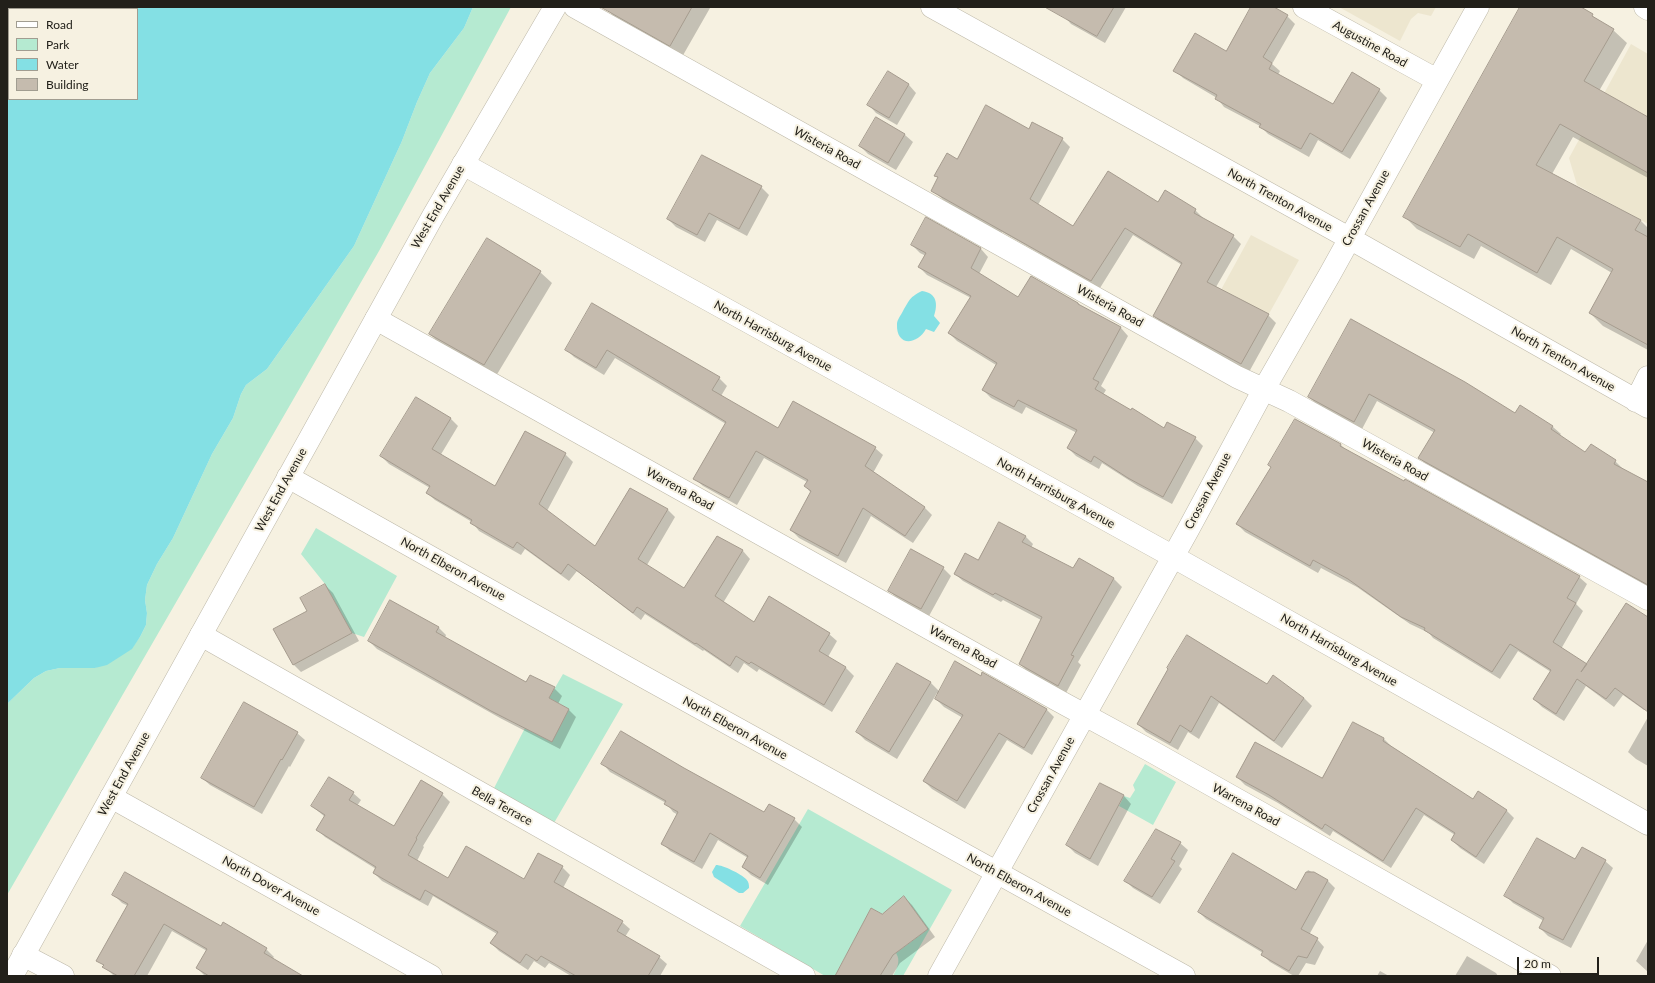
<!DOCTYPE html>
<style>
body{margin:0}
#map{position:relative;width:1655px;height:983px;overflow:hidden;background:#f6f1e1;font-family:Lato,sans-serif}
canvas{display:block}
.frame{position:absolute;inset:0;border:8px solid #22201a;pointer-events:none}
.legend{position:absolute;left:8px;top:8px;width:130px;height:92px;box-sizing:border-box;background:#f6f1e1;border:1px solid #a19d91;margin:0;padding:5px 7px;list-style:none;font-size:12px;color:#22201a}
.legend li{display:flex;align-items:center;gap:8px;height:20px}
.legend b{width:20px;border:1px solid #a19d91}
.scale{position:absolute;left:1517px;top:957px;width:82px;height:18px;box-sizing:border-box;border:2px solid #22201a;border-top:0;padding-left:5px;font-size:12px;line-height:14px;white-space:nowrap;color:#22201a;-webkit-text-stroke:3px #f6f1e1;paint-order:stroke}
</style>
<div id="map">
<canvas width="1655" height="983"></canvas>
<div class="frame"></div>
<ul class="legend">
<li><b style="height:5px;background:#fff"></b>Road</li>
<li><b style="height:11px;background:#b5ead1"></b>Park</li>
<li><b style="height:11px;background:#84e0e4"></b>Water</li>
<li><b style="height:11px;background:#c5bbae"></b>Building</li>
</ul>
<div class="scale">20 m</div>
</div>
<script>
const c = document.querySelector('canvas').getContext('2d');
c.lineJoin = 'round';
function fill(path, color) {
  c.fillStyle = color;
  c.fill(path, 'evenodd');
}
function trace(path, color, width, dash) {
  c.strokeStyle = color;
  c.lineWidth = width;
  c.lineCap = dash ? 'butt' : 'round';
  c.setLineDash(dash || []);
  c.stroke(path);
}
function write(font, color, halo, rows, align = 'center') {
  c.font = font + ' Lato,sans-serif';
  c.lineWidth = 4;
  c.setLineDash([]);
  c.textBaseline = 'middle';
  c.strokeStyle = halo;
  c.fillStyle = color;
  for (const [text, x, y, turn = 0] of rows) {
    c.save();
    c.translate(x, y);
    c.rotate((+turn || 0) * Math.PI / 180);
    c.textAlign = isNaN(turn) ? turn : align;
    if (halo) c.strokeText(text, 0, 0);
    c.fillText(text, 0, 0);
    c.restore();
  }
}
fill(new Path2D(`
 M1339,7H1436L1431,16L1418,13L1411,19L1400,41Z
 M1631,44L1648,54V224L1577,185L1569,158Z
 M1251,235L1299,260L1241,364L1194,339Z`), '#ede6cf');
fill(new Path2D(`
 M473,7H511L379,251L7,895V704L34,678L46,671L60,668H95L131,649L140,637L146,625L147,613L145,600L147,585L157,564L173,538L212,454L233,418L241,394L246,385L267,369L354,246L402,141L417,102L430,73L464,28Z
 M316,528L397,576L364,637L352,633L325,584L301,554Z
 M563,674L623,704L554,823L492,792L525,728L569,709L549,698Z
 M1145,764L1176,782L1153,825L1119,806L1124,796L1130,798L1135,790L1133,785Z
 M808,809L952,890L903,976H893C897,968 901,961 896,953L928,929L904,896L882,914L871,908L836,974L838,976H825L740,926Z`), '#b5ead1');
fill(new Path2D(`
 M7,7H473L464,28L430,73L417,102L402,141L354,246L267,369L246,385L241,394L233,418L212,454L173,538L157,564L147,585L145,600L147,613L146,625L140,637L132,649L107,665L95,668H60L46,671L34,678L7,704ZM9,9H137V99H9Z
 M922,291C937,293 938,304 934,316L940,323L934,332L926,329C917,345 896,347 897,324C897,320 901,315 903,311C910,299 910,297 922,291Z
 M716,865C723,865 741,874 746,879C749,882 749,885 749,888L743,893H739L714,877L712,872Z`), '#84e0e4');
fill(new Path2D(`
 M608,7H709L710,8L682,57L618,21L607,9Z
 M1069,7H1126L1105,43L1071,24L1064,16Z
 M1252,7H1272L1287,16L1295,24L1272,64L1280,71L1278,75L1333,105L1379,90L1387,98L1350,159L1318,140L1309,157L1268,134L1260,126L1224,107L1217,98L1183,78L1175,70L1227,52Z
 M1521,7H1579L1613,30L1627,43L1599,91L1648,118V178L1573,137L1552,174L1640,220L1648,228V350L1603,326L1590,313L1612,273L1571,249L1551,285L1481,246L1474,259L1417,229L1404,216Z
 M888,73L909,85L916,93L897,125L876,113L869,105Z
 M877,118L905,135L913,142L896,170L868,154L860,146Z
 M1029,130L1062,139L1070,147L1038,205L1074,227L1158,203L1195,210L1203,218L1202,219L1233,236L1241,244L1216,287L1268,315L1276,323L1249,372L1162,324L1154,316L1182,265L1133,235L1100,288L1002,232L1001,234L947,203L932,190L938,178L936,175L957,160Z
 M761,187L769,195L747,236L717,220L705,242L676,227L668,219Z
 M926,219L981,249L988,257L979,274L1019,298L1078,303L1082,307L1121,328L1128,336L1101,386L1106,390L1103,395L1165,430L1195,438L1203,446L1172,504L1138,486L1102,463L1099,469L1076,456L1068,448L1077,433L1026,407L1022,414L991,398L983,390L996,365L957,341L949,333L971,298L927,275L919,267L926,256L920,253L912,245Z
 M540,272L552,283L496,376L442,346L430,334Z
 M593,305L719,378L727,386L721,396L779,429L875,448L883,455L873,473L924,507L932,515L913,543L871,516L846,563L799,538L791,530L811,493L805,486L807,482L764,458L737,505L703,486L695,479L726,424L615,358L604,375L574,357L566,349Z
 M1351,320L1515,414L1520,406L1553,427L1561,434L1559,436L1586,454L1615,461L1623,469L1648,483V587L1427,465L1419,458L1435,433L1377,401L1362,429L1317,405L1309,397Z
 M450,418L458,426L440,456L495,488L565,454L573,462L547,511L596,547L667,509L675,517L647,565L684,589L717,537L743,551L750,559L723,603L754,624L829,634L837,641L828,657L846,668L854,676L832,712L759,669L757,672L744,663L738,673L704,650L703,651L645,614L641,620L577,571L569,581L525,549L521,555L479,531L472,522L435,500L427,493L430,488L389,464L381,456Z
 M1296,420L1341,445L1347,451L1579,577L1587,584L1576,604L1583,611L1561,649L1586,665L1648,618V704L1644,710L1623,695L1614,707L1586,686L1564,721L1542,707L1534,699L1551,672L1518,651L1500,679L1433,638L1429,633L1410,624L1357,587L1321,568L1318,573L1245,532L1237,524L1272,467Z
 M1025,536L1033,544L1031,548L1074,570L1079,560L1114,579L1122,587L1078,662L1081,665L1066,693L1028,672L1020,664L1041,620L1003,600L1001,602L963,581L955,574Z
 M943,568L951,576L929,616L897,598L889,591Z
 M325,585L333,593L359,641L301,672L293,664L308,612Z
 M438,627L446,635L445,638L527,683L554,688L562,696L558,704L568,709L576,717L560,749L500,718L377,649L369,641Z
 M898,665L931,683L940,692L981,677L1046,709L1054,717L1032,755L1007,740L965,809L932,789L924,781L963,718L944,707L936,699L939,694L937,693L897,759L865,740L857,732Z
 M1169,669L1267,686L1304,698L1312,706L1282,748L1219,703L1199,739L1188,732L1178,750L1146,732L1138,724Z
 M1648,717V766L1636,759L1628,752Z
 M1353,723L1384,739L1392,747L1473,800L1506,810L1514,818L1484,864L1460,848L1452,840L1455,835L1424,815L1391,868L1333,831L1330,836L1278,803L1245,785L1237,777L1322,780Z
 M297,733L305,740L290,767L289,766L262,814L210,785L202,778Z
 M603,764L765,813L794,819L802,827L768,885L751,875L743,867L748,858L718,840L702,869L670,851L662,843L678,815L673,812L666,803L610,772Z
 M1101,784L1124,796L1131,804L1098,866L1075,853L1067,845Z
 M353,793L361,800L357,806L394,827L442,794L450,802L423,846L424,847L417,861L448,879L524,880L538,854L562,867L570,875L563,888L622,922L630,929L625,937L659,957L667,964L660,976H571L549,963L545,968L534,961L528,970L499,951L491,943L497,934L433,896L428,906L382,881L374,873L376,869L325,837L317,829L325,817L312,806Z
 M1180,843L1188,850L1179,866L1182,869L1160,904L1133,888L1126,881Z
 M1576,861H1605L1613,868L1571,948L1548,936L1540,928L1544,921L1513,903L1505,895Z
 M1308,870L1328,881L1335,888L1309,935L1317,939L1324,947L1315,965L1306,963L1298,976H1294L1270,962L1263,955V953L1206,919L1199,912L1296,891Z
 M114,895L221,928L266,949L274,957L272,959L301,976H205L197,968L207,951L172,931L147,976H114L98,960L128,906L122,903Z
 M904,897L912,905L935,937L900,963L892,976H839L882,915Z
 M1648,940V972L1636,961Z
 M1467,956L1496,973L1498,976H1455Z
 M1380,971L1389,976H1377Z`), '#0003');
const building = new Path2D(`
 M601,7H692L670,46Z
 M1045,7H1114L1097,36Z
 M1251,7H1274L1288,15L1263,57L1272,63L1269,69L1333,104L1352,72L1380,89L1342,152L1310,133L1301,149L1259,127L1261,124L1215,99L1217,95L1173,71L1195,33L1226,51Z
 M1520,7H1581L1593,14L1592,16L1614,29L1584,81L1648,117V173L1560,124L1536,165L1641,220L1635,230L1648,237V345L1589,313L1613,269L1557,237L1537,273L1468,234L1460,247L1403,217Z
 M888,71L909,84L889,118L867,105Z
 M986,105L1029,129L1032,122L1063,138L1030,199L1073,226L1108,171L1158,202L1165,190L1196,209L1194,213L1234,235L1207,282L1269,314L1241,364L1153,316L1182,263L1125,228L1091,281L931,191L938,177L934,176L947,153L957,159Z
 M876,117L905,134L888,163L859,146Z
 M702,155L762,186L739,229L709,213L697,235L667,219Z
 M926,217L981,248L971,268L1018,297L1031,276L1078,303V304L1121,327L1093,379L1099,382L1095,389L1131,410L1132,408L1164,428L1167,422L1196,437L1163,497L1128,478L1094,456L1091,462L1067,448L1077,430L1018,400L1014,407L982,390L997,363L948,333L971,296L918,267L926,253L911,245Z
 M487,238L541,271L484,365L429,334Z
 M592,303L720,377L712,390L778,428L793,401L876,447L865,466L925,507L905,536L863,508L838,556L790,530L811,491L804,486L808,480L756,451L729,498L693,479L726,422L607,350L596,368L565,350Z
 M1351,319L1465,382L1515,413L1520,405L1553,426L1551,429L1585,452L1591,444L1616,460L1614,464L1648,482V585L1418,458L1435,430L1369,394L1354,422L1308,397Z
 M416,397L451,418L432,449L495,486L525,431L566,453L539,504L595,546L630,488L668,509L638,559L684,588L717,536L743,550L715,596L754,622L769,596L830,633L819,651L846,667L824,705L751,662L749,664L736,656L730,666L696,643L695,644L637,607L633,613L568,564L561,574L517,542L513,548L470,523L472,520L426,493L430,486L380,456Z
 M1295,419L1341,444L1340,446L1404,481L1405,479L1580,576L1567,598L1576,603L1553,642L1587,664L1581,672L1626,603L1648,617V712L1615,688L1606,699L1577,679L1556,714L1533,699L1551,670L1510,644L1492,672L1424,630L1425,628L1401,617L1348,579L1313,560L1310,566L1236,524L1271,467L1268,465Z
 M999,522L1026,536L1022,542L1073,568L1079,558L1114,578L1071,655L1074,656L1058,686L1019,664L1042,617L995,593L993,595L954,574L965,553L978,560Z
 M911,549L944,567L921,609L888,591Z
 M325,584L352,633L293,665L273,629L307,611L300,598Z
 M390,600L439,627L436,632L526,682L530,675L555,687L549,698L569,709L552,742L491,711L368,641Z
 M1187,635L1267,684L1273,675L1304,698L1274,741L1211,696L1191,732L1180,725L1170,743L1137,724L1168,669L1167,668Z
 M955,661L981,676L982,672L1047,709L1024,748L999,733L957,801L923,781L963,715L935,699Z
 M897,663L931,682L889,752L856,732Z
 M244,702L298,732L282,760L281,759L254,807L201,778Z
 M1353,722L1384,738L1383,741L1473,799L1478,791L1507,810L1476,857L1451,840L1455,833L1416,808L1383,861L1325,824L1322,829L1269,795L1236,777L1255,742L1322,778Z
 M621,731L684,768L764,812L769,804L795,818L760,878L742,867L748,856L710,833L694,862L661,844L678,812L664,804L666,801L601,764Z
 M329,777L354,792L349,800L394,826L421,780L443,793L416,838L417,839L408,855L448,878L466,846L524,879L538,853L563,866L554,882L623,921L617,931L660,956L648,976H576L541,956L537,961L526,954L520,963L490,943L498,932L425,890L420,900L373,873L376,867L316,830L325,815L311,806Z
 M1100,783L1124,795L1090,859L1066,845Z
 M1156,829L1181,842L1171,859L1175,861L1152,897L1124,881Z
 M1537,838L1575,859L1582,847L1606,860L1563,940L1539,928L1544,918L1504,896Z
 M1233,853L1296,890L1306,872H1314L1328,880L1301,929L1318,938L1307,958L1298,956L1289,971L1261,955L1263,951L1198,912Z
 M125,872L221,926L223,922L267,948L264,953L303,976H209L196,968L207,949L164,924L134,976H118L102,967L104,965L96,961L128,904L112,895Z
 M904,896L928,929L893,955L880,976H835L871,908L882,914Z`);
fill(building, '#c5bbae');
trace(building, '#a59b8e', 1);
const minor = new Path2D(`
 M575,7L1237,377L1289,401L1648,599
 M932,7L1349,238L1648,407
 M1304,7L1437,80
 M463,164L1172,556L1648,824
 M376,319L1059,701L1151,751L1550,976
 M1636,401L1648,377
 M288,477L644,677L1184,976
 M201,635L804,976
 M111,797L431,976
 M23,955L63,976
 M939,976L1188,530L1264,389L1330,274L1478,7`);
const major = new Path2D(`
 M12,976L433,216L555,7`);
const highway = new Path2D(`
 M1645,7L1648,9`);
trace(minor, '#bdb8a8', 23);
trace(major, '#bdb8a8', 23);
trace(highway, '#bdb8a8', 23);
trace(minor, '#fff', 22);
trace(major, '#fff', 22);
trace(highway, '#fff', 22);
write('12px', '#22201a', '#f6f1e1', [
 ["Augustine Road",1370,44,29],
 ["Wisteria Road",827,148,29],
 ["North Trenton Avenue",1280,200,29],
 ["West End Avenue",438,207,-60],
 ["Crossan Avenue",1366,208,-61],
 ["Wisteria Road",1110,306,29],
 ["North Harrisburg Avenue",773,336,29],
 ["North Trenton Avenue",1563,359,30],
 ["Wisteria Road",1395,460,29],
 ["Warrena Road",680,489,29],
 ["West End Avenue",281,490,-61],
 ["Crossan Avenue",1208,491,-62],
 ["North Harrisburg Avenue",1056,493,29],
 ["North Elberon Avenue",453,569,29],
 ["Warrena Road",963,647,29],
 ["North Harrisburg Avenue",1339,650,30],
 ["North Elberon Avenue",735,728,29],
 ["West End Avenue",124,774,-61],
 ["Crossan Avenue",1051,775,-61],
 ["Warrena Road",1246,805,29],
 ["Bella Terrace",502,806,29],
 ["North Elberon Avenue",1019,885,29],
 ["North Dover Avenue",271,886,29]
]);
</script>
